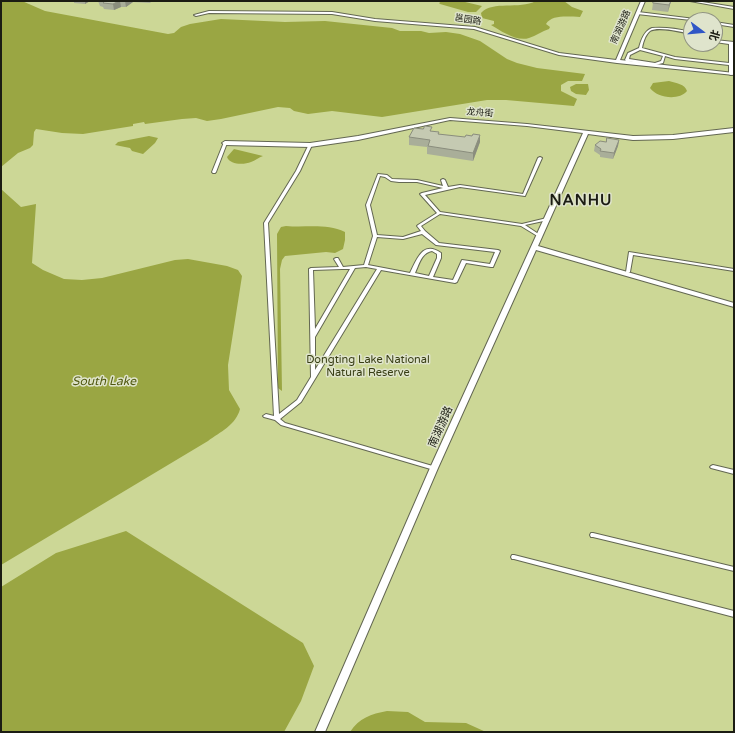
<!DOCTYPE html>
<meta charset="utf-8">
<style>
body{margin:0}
#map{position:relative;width:735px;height:733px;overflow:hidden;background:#dfe4cc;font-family:"Varela Round","Noto Sans SC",sans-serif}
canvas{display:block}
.frame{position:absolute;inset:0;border:2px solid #1b1c13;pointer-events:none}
.north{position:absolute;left:683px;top:12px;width:40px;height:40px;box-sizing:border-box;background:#dfe4cc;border:1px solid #919482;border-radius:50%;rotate:106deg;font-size:11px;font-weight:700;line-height:16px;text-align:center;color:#1b1c13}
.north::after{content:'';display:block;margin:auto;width:14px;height:18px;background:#3056c6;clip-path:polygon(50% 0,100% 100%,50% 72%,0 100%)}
</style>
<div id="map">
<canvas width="735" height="733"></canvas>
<div class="frame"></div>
<div class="north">北</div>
</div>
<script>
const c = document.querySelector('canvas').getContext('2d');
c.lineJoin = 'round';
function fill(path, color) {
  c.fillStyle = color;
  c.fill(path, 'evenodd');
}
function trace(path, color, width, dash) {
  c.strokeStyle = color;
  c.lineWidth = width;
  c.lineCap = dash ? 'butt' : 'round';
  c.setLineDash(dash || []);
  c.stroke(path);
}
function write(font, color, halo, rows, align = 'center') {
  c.font = font + ' "Varela Round","Noto Sans SC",sans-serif';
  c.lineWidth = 3;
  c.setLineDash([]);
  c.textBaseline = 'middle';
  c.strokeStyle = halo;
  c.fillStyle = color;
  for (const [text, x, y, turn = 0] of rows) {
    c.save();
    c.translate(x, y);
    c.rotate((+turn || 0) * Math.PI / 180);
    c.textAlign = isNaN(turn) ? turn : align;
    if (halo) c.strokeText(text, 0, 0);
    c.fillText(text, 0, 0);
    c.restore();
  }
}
fill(new Path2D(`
 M1,1H734V732H1ZM691,20H715V44H691Z`), '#ccd796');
fill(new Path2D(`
 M1,1H22L45,11L168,34L174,33L181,27L190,24L221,19L285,22L325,21L392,28L400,31H421L429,33L446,32L460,34L480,41L507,59L517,63L537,68L585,74L582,81H568L561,85V91L577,99L574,106L506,100H487L382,117L332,111L308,114L294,111L290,108L278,107L221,119L207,121L196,118L182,119L145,124L144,122L133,124V126L83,134L62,133L36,129L34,132L33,145L30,148L18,153L1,167Z
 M442,1H461L482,6L476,12H468L440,4L439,3Z
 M536,1H564L572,7L583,11L580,17C570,17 552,14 546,24L550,27L549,29C542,31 536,36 529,38C517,42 501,31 491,25L494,24V21L482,18L481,13C493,0 519,10 536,1Z
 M669,81C676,83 685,84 687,91C679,101 657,98 650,88L653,83Z
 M576,84H588L589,90L586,95L576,94L571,91L570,87Z
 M149,136L158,138L155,143L143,154L132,151L130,148L115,145L118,142Z
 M234,149L263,156C259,157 255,161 251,162C244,165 230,165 227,157Z
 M1,189L21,207L36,204L32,263L43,270L64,279L82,280L102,278L175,260L188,259L227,266L238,270L242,276L228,365L229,390L240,409C236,425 220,432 208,441L1,565Z
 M286,226C306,228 326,223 345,232V240L343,249L335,253L326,252L285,256L282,260L280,269L282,391L278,388L277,234L281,227Z
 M126,531L303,643L314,666L301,701L284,732H1V587L56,553Z
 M387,711L408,712L425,722L466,723L486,732H350C359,718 371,714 387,711Z`), '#9aa643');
const street = new Path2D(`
 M690,1H696L734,7V9Z
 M638,12L695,19L696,20H691L637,14V13Z
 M715,22L734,25V27L715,24Z
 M652,28C665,27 679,29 691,32V34C682,32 658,26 650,31C645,35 643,43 642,48L675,57L729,63V44L715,42V40L734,42V44H733V74L731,75L729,74V65L675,59L665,56L663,63L655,65L626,61L625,60L628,53L639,48C641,40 644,31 652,28ZM640,50L663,56L661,61L655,63L629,59L630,55Z
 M224,142H226L227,143L216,172L215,173H213L212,172Z
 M309,144H310L312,145L300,171L268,223L279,414L297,400L311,377L309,269L311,268L339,267L334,259L336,258H338L343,267L364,265L373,236L366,205L378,174L387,175L392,179L417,180L443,186L441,180L443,179L445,180L448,187L460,185L523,194L538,158L540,157L542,158L525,196L460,187L425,195L440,212L522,224L547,218L549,219L548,220L525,225L540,235L541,236L539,237L521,226L440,214L421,226L425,231L439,243L498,250L500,251L493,267H491L466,263L457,282L455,283L381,270L301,402L280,419L285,423L436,467L437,468L436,469L434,470L281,425L275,420L264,417L263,416L266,414L274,416L264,223L296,171ZM380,176L385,177L391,181L399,182H417L443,188L422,193L420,194L437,213L418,225L417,226L421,231L403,237L377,235L370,205ZM422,234L436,245L495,252L490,264L462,260L453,280L433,277L441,258V253C423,240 417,259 410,273L368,265L377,237L403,239ZM432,251L437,254V258L429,276L415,273C419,265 421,253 432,251ZM366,267L377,269L315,370V337L355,268ZM342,269H350L315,329L313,270Z
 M629,252L734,269V271L633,255L630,272L628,273L626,272Z
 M713,465L734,470V474L711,468L710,467L711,466Z
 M591,533H593L734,567V571L593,537H591L590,535Z
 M512,555H514L734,611V617L514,559H512L511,557Z`);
const secondary = new Path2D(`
 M641,1H645L620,60L734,73V75L617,63L559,55L474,29L375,21L332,14L209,13L196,16L194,15L209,11L332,12L375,19L475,27L559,53L616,60Z
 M450,118L527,124L633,136L673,135L734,128V132L673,139L633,140L588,134L538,246L734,303V307L536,250L438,468L325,732H315L430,468L583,133L527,126L450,120L358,140L310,147L225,145L222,143L225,141L310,143L358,136Z`);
trace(street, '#636752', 2);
trace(secondary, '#636752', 2);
fill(street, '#fff');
fill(secondary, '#fff');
fill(new Path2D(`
 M74,1H90L85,4L74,3Z
 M98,1H152L150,3L133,2L126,7H121L114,10L104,9L103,7L100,6Z
 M671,1L668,12L652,10L653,3Z
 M432,131L439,134L480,142L473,161L427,154V147L409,145V137Z
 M619,140L618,146L613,159L600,157V155L594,151L595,145L606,142Z`), '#a9ae99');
fill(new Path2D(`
 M85,1H90L85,4Z
 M119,1H120L121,7L114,10L113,4Z
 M125,1H132L133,2L126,7Z
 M671,1L668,12L669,5Z
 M480,135V142L473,161V153Z
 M619,140L618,146L613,159L614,153Z`), '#8a8d7d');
const building = new Path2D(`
 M104,1H119L113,4L103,3L105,1Z
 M654,1H671L669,5L653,3Z
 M425,126L432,127L430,131L439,132L438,134L465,137L466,135L472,136L473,134L480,135L473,153L428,146L430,140L409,137L414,128L423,129Z
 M607,138L619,140L614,153L600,151L601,149L595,145L600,141L606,142Z`);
fill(building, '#c5cab2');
trace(building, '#8a8d7d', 1);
write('9px', '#1b1c13', '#dfe4cc', [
 ["邕园路",468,20,9],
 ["南湖游路",621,27,-66],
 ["龙舟街",480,113,5]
]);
write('11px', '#383e14', '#dfe4cc', [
 ["Dongting Lake National",368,360],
 ["Natural Reserve",368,373]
]);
write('11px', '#1b1c13', '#dfe4cc', [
 ["南湖游路",441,427,-66]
]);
write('italic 12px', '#515910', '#dfe4cc', [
 ["South Lake",104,382]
]);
c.letterSpacing = '1px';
write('bold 15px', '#1b1c13', '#dfe4cc', [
 ["NANHU",581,201]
]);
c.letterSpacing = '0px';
</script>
